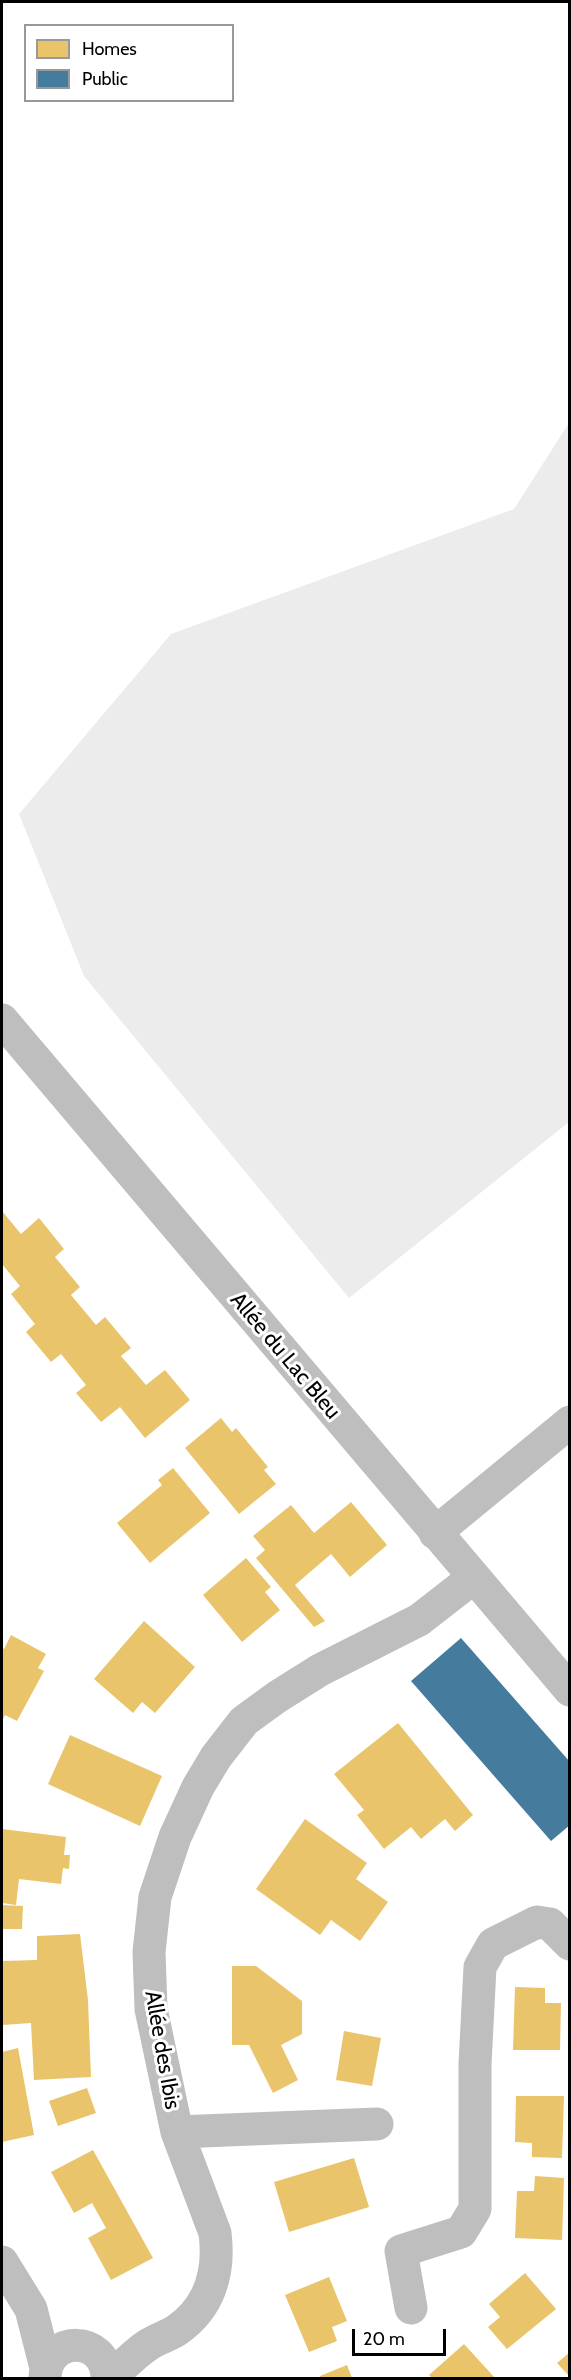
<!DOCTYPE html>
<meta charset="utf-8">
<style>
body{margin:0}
#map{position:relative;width:571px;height:2380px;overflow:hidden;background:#fff;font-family:Cabin,sans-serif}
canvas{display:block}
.frame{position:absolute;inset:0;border:3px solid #000;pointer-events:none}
.legend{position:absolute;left:24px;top:24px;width:210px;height:78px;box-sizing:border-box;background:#fff;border:2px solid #999;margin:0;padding:8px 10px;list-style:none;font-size:18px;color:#000}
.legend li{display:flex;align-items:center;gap:12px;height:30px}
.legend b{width:30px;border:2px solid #999}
.scale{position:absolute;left:352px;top:2329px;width:94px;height:27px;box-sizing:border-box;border:3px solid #000;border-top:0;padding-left:8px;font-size:18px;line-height:21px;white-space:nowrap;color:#000;-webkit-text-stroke:4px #fff;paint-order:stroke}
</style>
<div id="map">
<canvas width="571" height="2380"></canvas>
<div class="frame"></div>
<ul class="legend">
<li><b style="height:16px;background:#e9c46a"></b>Homes</li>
<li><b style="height:16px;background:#457b9d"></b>Public</li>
</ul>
<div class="scale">20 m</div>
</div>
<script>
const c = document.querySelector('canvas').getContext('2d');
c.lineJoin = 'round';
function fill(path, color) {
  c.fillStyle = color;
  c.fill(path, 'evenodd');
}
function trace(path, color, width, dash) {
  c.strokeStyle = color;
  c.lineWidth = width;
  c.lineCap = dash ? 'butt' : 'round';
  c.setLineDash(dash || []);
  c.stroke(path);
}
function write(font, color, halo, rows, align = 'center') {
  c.font = font + ' Cabin,sans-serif';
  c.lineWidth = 6;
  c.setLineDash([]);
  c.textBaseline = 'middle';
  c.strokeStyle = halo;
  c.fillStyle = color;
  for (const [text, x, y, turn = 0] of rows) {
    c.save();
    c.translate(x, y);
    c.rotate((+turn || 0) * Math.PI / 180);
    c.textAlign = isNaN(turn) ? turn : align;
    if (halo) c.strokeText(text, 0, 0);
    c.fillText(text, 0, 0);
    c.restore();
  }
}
fill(new Path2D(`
 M569,423V1122L349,1298L84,976L19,814L171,634L514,509Z`), '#ececec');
fill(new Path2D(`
 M2,1211L21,1234L39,1218L64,1249L55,1257L80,1287L71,1295L96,1325L105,1317L131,1348L121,1356L146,1385L165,1370L190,1400L145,1438L120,1407L101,1422L76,1393L86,1385L61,1354L51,1362L26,1332L35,1324L11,1294L20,1286L2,1264Z
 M221,1418L232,1432L236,1428L268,1467L264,1470L276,1484L239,1514L185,1448Z
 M173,1468L210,1513L150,1563L117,1523L162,1485L158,1480Z
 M351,1502L387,1545L350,1577L331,1554L295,1585L325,1621L314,1627L256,1558L265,1550L253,1536L291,1505L314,1533Z
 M246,1558L271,1587L265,1592L280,1610L242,1642L203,1595Z
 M144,1621L195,1667L155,1713L142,1702L133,1713L94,1679Z
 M11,1635L46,1654L38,1668L44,1671L17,1721L5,1715L2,1721V1648L4,1649Z
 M398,1723L473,1815L455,1831L445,1819L421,1839L411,1827L384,1849L357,1815L364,1810L334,1774Z
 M70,1735L162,1776L140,1826L48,1784Z
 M305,1819L367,1863L356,1879L388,1902L360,1941L331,1920L320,1935L256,1889Z
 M2,1829L66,1837L64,1855H70L69,1869L63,1868L61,1884L19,1879L16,1905L2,1903Z
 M2,1905L23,1906L22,1929H2Z
 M80,1934L88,2000L91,2077L34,2080L31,2023L2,2025V1961L37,1960V1936Z
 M232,1966H256L302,2001V2034L281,2045L298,2080L273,2093L249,2045H232Z
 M515,1987L545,1988V2003H561L560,2050H513Z
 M344,2031L381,2038L372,2086L336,2080Z
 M18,2048L34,2135L2,2142V2052Z
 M87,2088L96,2113L58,2126L49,2101Z
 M516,2096H564L562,2158L532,2157V2143L515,2142Z
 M93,2150L153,2258L111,2280L88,2238L106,2228L92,2203L74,2213L51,2172Z
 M354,2158L369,2207L289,2232L274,2182Z
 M535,2176L564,2178L562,2240L515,2238L517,2191H534Z
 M525,2273L556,2309L507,2349L488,2327L500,2317L489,2304Z
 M329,2277L347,2321L332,2327L337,2341L309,2352L285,2295Z
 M464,2344L495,2378H432L429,2375Z
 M570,2352V2377L557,2363Z
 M347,2365L352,2378H321L320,2376Z`), '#e9c46a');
fill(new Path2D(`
 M461,1638L570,1762V1825L551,1841L411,1681Z`), '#457b9d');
trace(new Path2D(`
 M177,2132L377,2124
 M2,2262L31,2309L46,2368
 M411,2308L401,2251L461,2232L475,2209V2064L480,1967L493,1944L537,1922L550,1924L570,1944
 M45,2378C46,2334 107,2335 107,2378
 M109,2378C122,2368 134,2354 148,2345C157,2339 168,2336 177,2330C210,2307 220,2272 215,2233L177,2132L151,2009L149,1952L155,1897L175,1837L198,1787L216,1757L244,1721L277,1697L320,1670L419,1620L473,1578`), '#bebebe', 33);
trace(new Path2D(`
 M2,1020L570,1690
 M435,1533L570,1422`), '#bebebe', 33);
write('22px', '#000', '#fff', [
 ["Allée du Lac Bleu",285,1356,50],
 ["Allée des Ibis",162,2050,80]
]);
</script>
